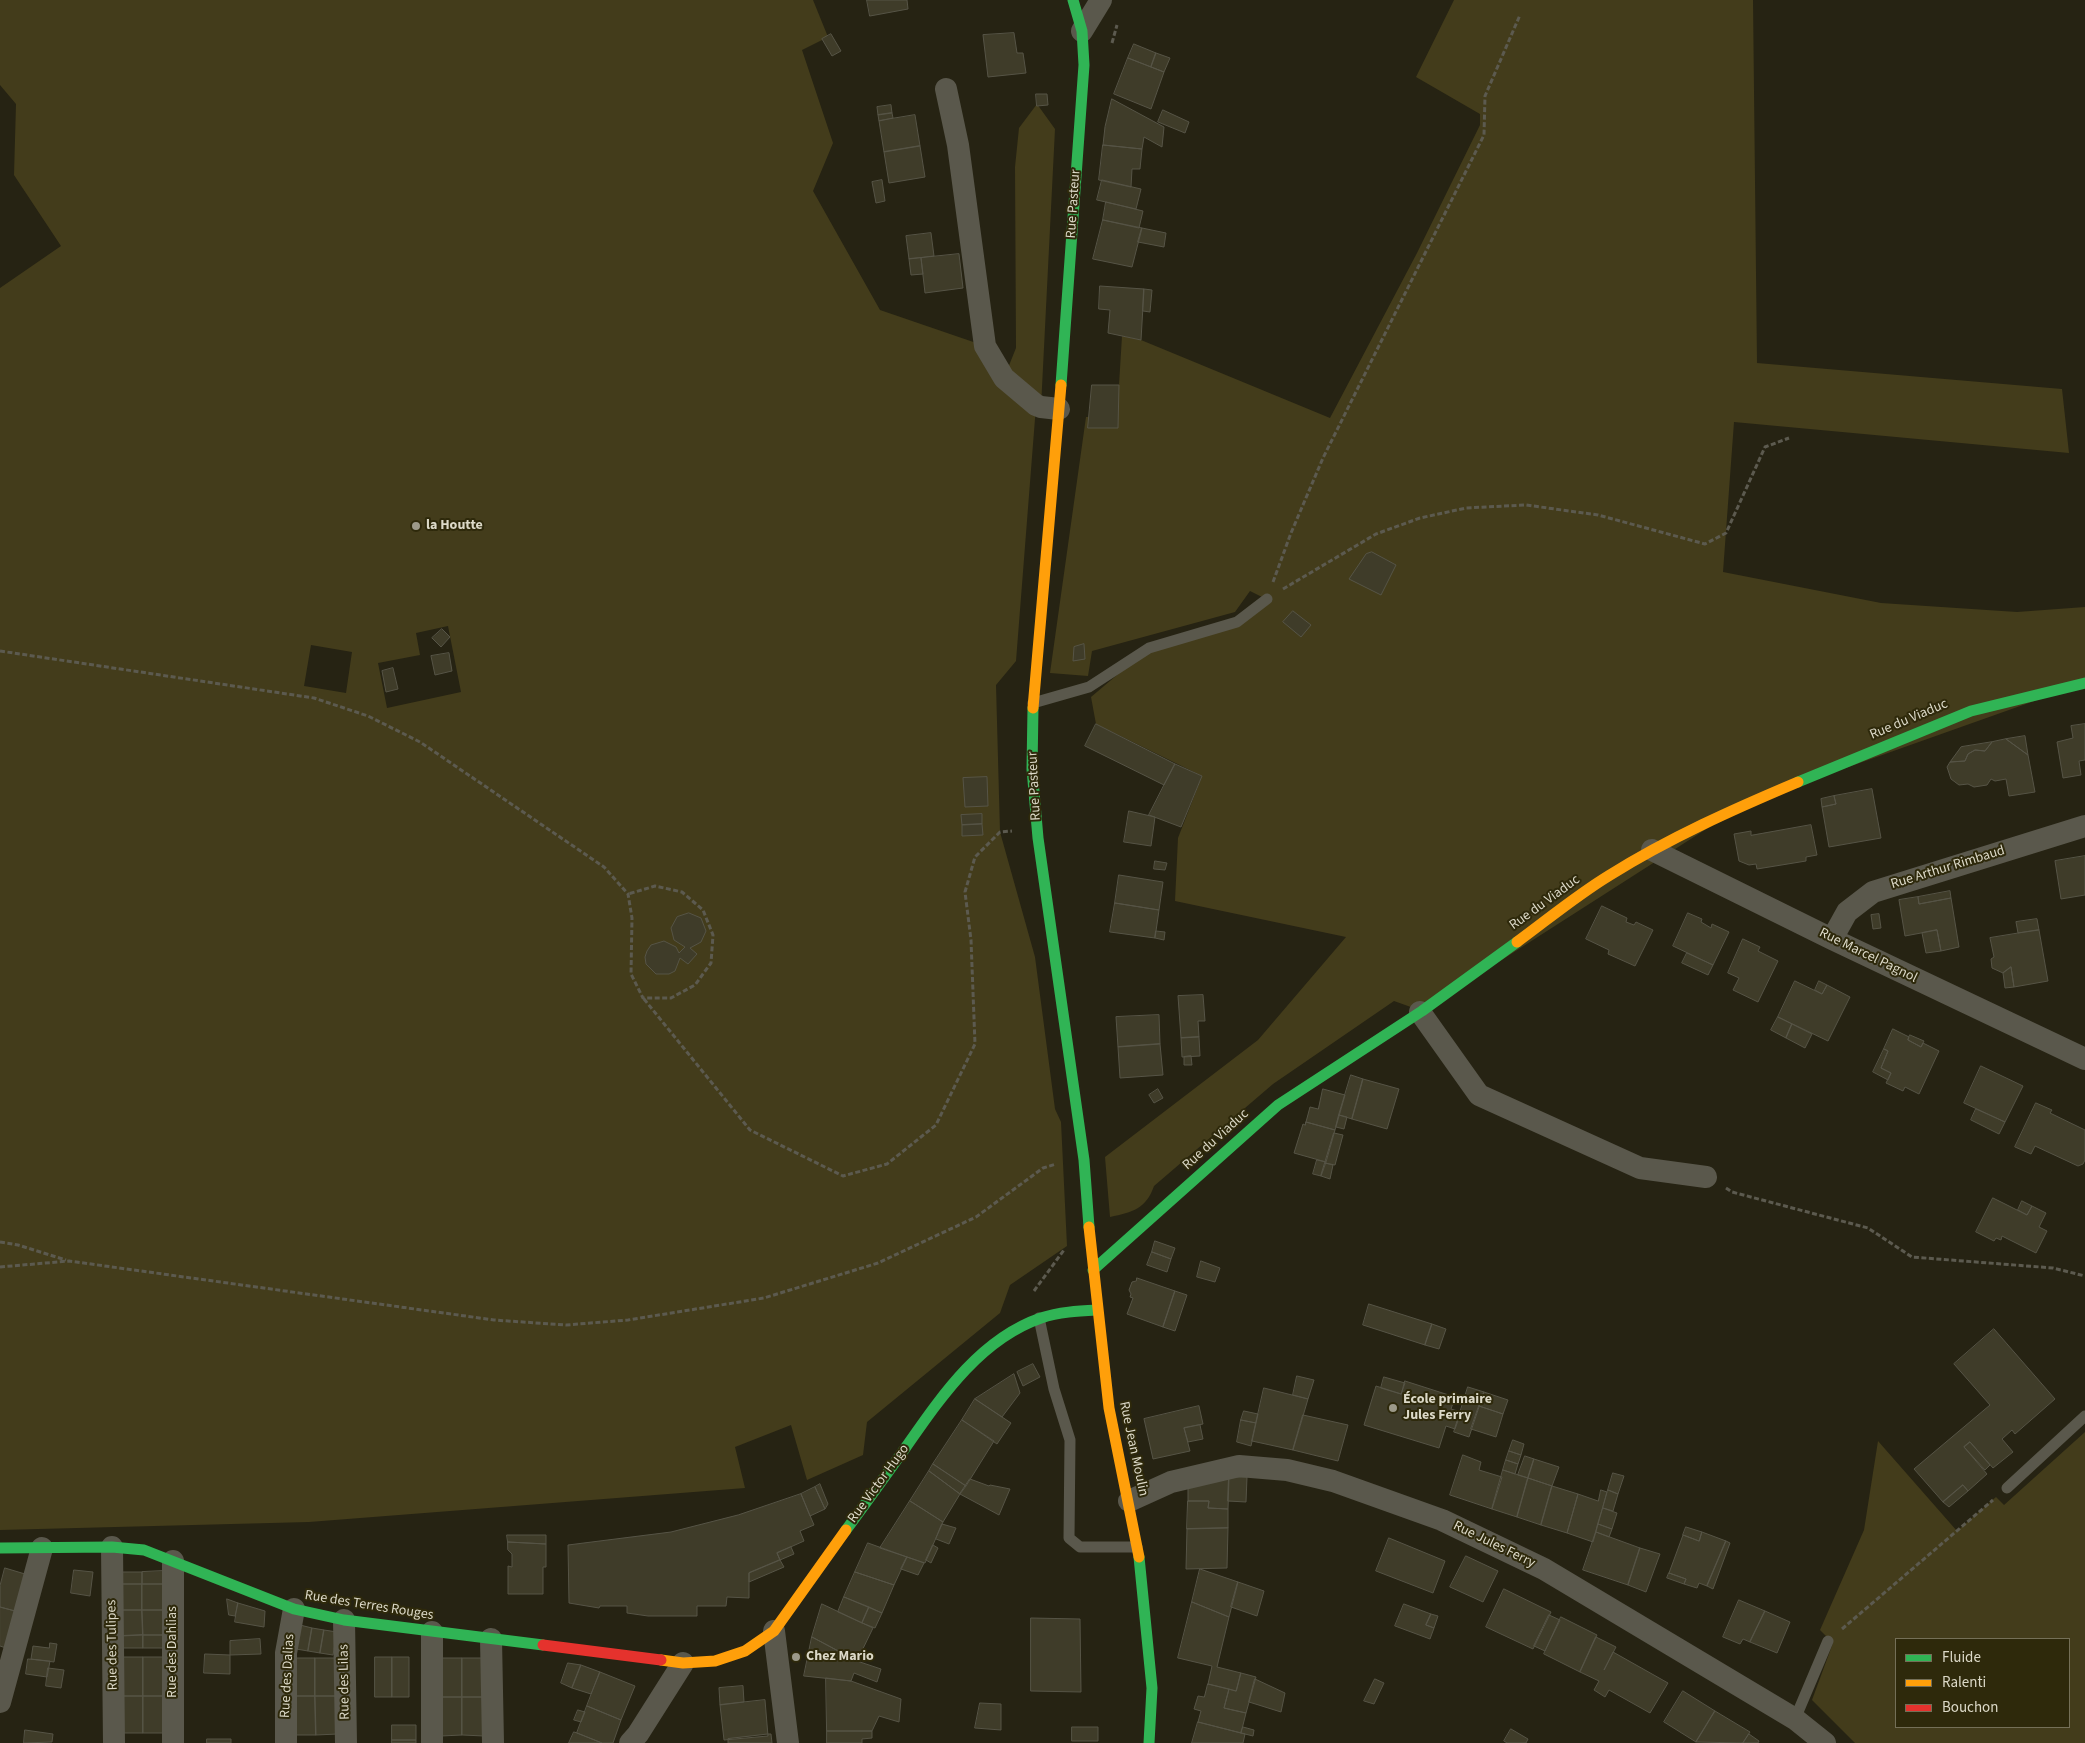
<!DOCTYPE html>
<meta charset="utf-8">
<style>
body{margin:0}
#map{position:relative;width:2085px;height:1743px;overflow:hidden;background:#262313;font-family:"Source Sans 3",sans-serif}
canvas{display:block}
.legend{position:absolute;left:1895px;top:1638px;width:175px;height:90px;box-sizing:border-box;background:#2e290b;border:1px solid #746f57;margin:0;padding:6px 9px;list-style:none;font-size:15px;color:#dcd9c8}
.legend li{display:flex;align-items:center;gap:10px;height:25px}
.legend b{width:25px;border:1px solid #746f57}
</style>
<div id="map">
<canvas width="2085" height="1743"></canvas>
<ul class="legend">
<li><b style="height:6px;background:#30b455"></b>Fluide</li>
<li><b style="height:6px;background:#ff9f0a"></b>Ralenti</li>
<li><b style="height:6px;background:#e5322d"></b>Bouchon</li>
</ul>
</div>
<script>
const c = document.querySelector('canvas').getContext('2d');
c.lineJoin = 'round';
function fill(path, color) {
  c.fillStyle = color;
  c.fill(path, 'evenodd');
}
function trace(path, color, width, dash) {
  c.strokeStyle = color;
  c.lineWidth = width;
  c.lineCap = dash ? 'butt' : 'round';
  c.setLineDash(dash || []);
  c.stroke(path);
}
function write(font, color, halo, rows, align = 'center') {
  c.font = font + ' "Source Sans 3",sans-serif';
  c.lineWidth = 4;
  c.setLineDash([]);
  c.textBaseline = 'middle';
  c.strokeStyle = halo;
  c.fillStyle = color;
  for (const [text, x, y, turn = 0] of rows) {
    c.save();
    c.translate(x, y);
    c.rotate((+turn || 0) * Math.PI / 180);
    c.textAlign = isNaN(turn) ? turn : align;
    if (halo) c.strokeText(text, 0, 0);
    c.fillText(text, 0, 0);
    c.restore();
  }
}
fill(new Path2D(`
 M0,0H813L828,37L802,50L833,143L813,191L880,310L985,346L1004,378L1016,348L1015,167L1019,128L1037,104L1055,129L1041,407L1036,406L1016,661L996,685L1000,832L1035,957L1055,1109L1061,1122L1067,1246L1010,1285L1000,1313L867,1422L863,1455L807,1480L791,1425L735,1447L745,1488L309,1522L0,1530V288L61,246L14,175L16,104L0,85ZM448,626L461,692L387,708L378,663L420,655L416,633ZM311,645L352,652L346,693L304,686Z
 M1454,0H1753L1757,363L2062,389L2069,453L1734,422L1723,572L1881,603L2017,612L2085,607V683L1747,803L1422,1011L1394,1001L1273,1084L1154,1186C1146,1209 1133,1212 1110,1217L1105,1157L1258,1040L1346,937L1175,901L1178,838L1202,776L1096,724L1091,697L1149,648L1237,622L1266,599L1250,591L1235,612L1092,651L1088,676L1050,673L1086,417H1089L1092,385H1119L1122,336L1141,340L1330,418L1417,253L1480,125V114L1416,77Z
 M2085,1432V1743H1855L1812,1700L1833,1643L1820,1630L1864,1530L1878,1441L1957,1531L1996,1497L2004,1505ZM1896,1639H2069V1727H1896Z`), '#433c1b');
const building = new Path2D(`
 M867,0H907L908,9L870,16Z
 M1014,33L1017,53H1023L1026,73L988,77L983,35Z
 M831,34L841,51L832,56L822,39Z
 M1134,44L1156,53L1151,67L1128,58Z
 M1156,53L1170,58L1164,72L1151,67Z
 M1128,58L1164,72L1151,109L1114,94Z
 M1036,94H1047L1048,105L1037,106Z
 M1112,99L1164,127L1162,147L1144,137L1142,149L1103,145L1105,127Z
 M891,105L892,113L878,115L877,107Z
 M1163,110L1189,122L1185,133L1158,122Z
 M892,113L893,118L879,121L878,115Z
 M915,115L920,146L884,152L879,121Z
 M1103,145L1142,149L1140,169H1132L1131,187L1099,180Z
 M920,146L925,177L889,183L884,152Z
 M882,180L885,201L876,203L872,182Z
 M1102,180L1141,189L1136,209L1097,200Z
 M1106,202L1143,211L1139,228L1103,220Z
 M1103,220L1142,228L1132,267L1093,259Z
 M1142,228L1166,233L1164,247L1138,242Z
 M931,233L934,256L909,259L906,236Z
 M959,254L963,288L925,293L921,258Z
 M921,258L923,274L911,275L909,259Z
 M1100,286L1144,289L1141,340L1108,333L1110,310L1099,309Z
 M1144,289L1152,290L1150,312L1143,311Z
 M1092,385H1119L1118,428H1088Z
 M1372,552L1396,565L1381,595L1349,579L1366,554Z
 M1293,611L1311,625L1301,637L1283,622Z
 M442,629L450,637L441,647L432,638Z
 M1084,644L1085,659L1073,661L1074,647Z
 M449,653L452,671L435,675L431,656Z
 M393,668L398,689L386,692L382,671Z
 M1096,724L1175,764L1164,785L1085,746Z
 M2085,724V760L2079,761L2081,775L2063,778L2057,742L2073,738L2071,726Z
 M2025,736L2028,755L2006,739Z
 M2006,739L2028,755L2035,792L2009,796L2006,779L1995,781L1991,779L1987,785L1974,787L1968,784L1959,785L1951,779L1947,767L1950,762L1965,761L1968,754L1975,750L1985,751L1992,742Z
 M1992,742L1985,751L1975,750L1968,754L1965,761L1950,762L1961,747Z
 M1175,764L1202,776L1181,827L1149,815Z
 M987,777L988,806L965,807L963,778Z
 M1872,789L1881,838L1829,847L1822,807L1836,804L1834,796Z
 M1834,796L1836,804L1822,807L1821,799Z
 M1129,811L1155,817L1151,846L1124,842Z
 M982,814V824L962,825L961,815Z
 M982,824L983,835L962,836V825Z
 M1811,825L1817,855L1806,857V861L1757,869L1756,864L1749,865L1739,861L1734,834L1751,831V835Z
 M2085,856V895L2061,899L2055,861Z
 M1155,861L1167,863L1165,870L1154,869Z
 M1119,875L1163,882L1159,910L1115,903Z
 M1950,891L1951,898L1919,904L1918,897Z
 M1918,897L1919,904L1951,898L1959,947L1941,951L1937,930L1905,936L1899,900Z
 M1115,903L1159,910L1155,938L1110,932Z
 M1602,906L1627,918L1626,922L1634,925L1636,922L1653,930L1635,966L1608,954L1609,950L1586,939Z
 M689,913L701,918L706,931L701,942L690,948L697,954L688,964L680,958L675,971L669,974H656L646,964L645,957L647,951L651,945L664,941L676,947L679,953L685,947L674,940L671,928L677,917Z
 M1688,913L1702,919L1701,922L1711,928L1712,924L1729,932L1713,965L1673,946Z
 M1879,914L1881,928L1873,929L1871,915Z
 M2037,919L2039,930L2018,933L2016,922Z
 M1937,930L1941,951L1926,953L1922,933Z
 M2039,930L2048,981L2014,987L2011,967L2003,973L1992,968L1991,959L1994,957L1990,938Z
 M1156,931L1165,932L1164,940L1155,938Z
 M1743,939L1760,947L1758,951L1778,961L1758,1002L1733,990L1739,978L1728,973Z
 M1687,953L1713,965L1708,975L1682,963Z
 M2011,967L2014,987L2005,988L2003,973Z
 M1795,981L1822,994L1827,985L1850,997L1828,1041L1778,1017Z
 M1819,981L1827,985L1822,994L1815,990Z
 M1203,995L1205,1021H1198L1199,1037L1181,1038L1178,996Z
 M1159,1015L1160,1044L1118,1047L1116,1017Z
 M1778,1017L1792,1024L1786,1038L1771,1030Z
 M1792,1024L1812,1034L1805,1048L1786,1038Z
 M1893,1029L1909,1037L1908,1040L1921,1047L1923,1043L1939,1051L1919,1094L1905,1087L1903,1091L1886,1083L1891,1073L1881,1068L1888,1051L1884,1049Z
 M1910,1035L1924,1041L1921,1047L1908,1040Z
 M1199,1037L1200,1056L1182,1057L1181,1038Z
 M1160,1044L1163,1075L1120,1078L1118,1047Z
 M1884,1049L1888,1051L1881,1068L1891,1073L1888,1080L1873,1072Z
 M1191,1056L1192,1065H1184V1057Z
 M1981,1066L2023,1086L2005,1122L1964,1103Z
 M1351,1075L1363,1079L1352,1119L1339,1115Z
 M1363,1079L1399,1089L1387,1129L1352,1119Z
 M1158,1089L1163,1098L1154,1103L1149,1095Z
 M1323,1089L1345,1095L1335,1130L1306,1122L1310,1107L1318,1109Z
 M2036,1103L2052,1110L2050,1113L2085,1130V1160L2083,1164L2078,1166L2035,1146L2031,1154L2015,1147Z
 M1976,1109L2005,1122L1999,1134L1971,1120Z
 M1339,1115L1347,1117L1344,1129L1336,1127Z
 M1306,1122L1335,1130L1326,1162L1294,1153L1303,1124L1305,1125Z
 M1334,1133L1343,1135L1335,1165L1325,1163Z
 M1317,1160L1326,1162L1321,1176L1313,1174Z
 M1325,1163L1333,1165L1330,1179L1321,1176Z
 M1993,1198L2027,1215L2032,1206L2046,1213L2039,1227L2047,1231L2036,1253L2002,1236L2001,1240L1996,1238L1994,1241L1976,1232Z
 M2022,1201L2032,1206L2027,1215L2018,1210Z
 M1155,1241L1175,1248L1171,1259L1152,1252Z
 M1152,1252L1171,1259L1167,1272L1147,1265Z
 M1201,1261L1220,1268L1215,1282L1197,1277Z
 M1137,1278L1175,1291L1163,1327L1127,1314L1133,1298L1130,1297L1131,1294L1129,1290L1132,1282L1136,1281Z
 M1175,1291L1187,1295L1175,1331L1163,1327Z
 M1369,1304L1432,1324L1425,1345L1363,1325Z
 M1432,1324L1446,1329L1439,1349L1425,1345Z
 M1994,1329L2055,1399L2015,1434L2012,1430L2002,1439L2013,1452L1993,1468L1970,1442L1964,1447L1987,1474L1968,1491L1963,1485L1943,1502L1914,1469L1990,1405L1954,1364Z
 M1033,1364L1040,1377L1023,1386L1017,1372Z
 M1014,1374L1020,1393L1002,1417L975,1399Z
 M1297,1376L1314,1380L1308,1399L1293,1395Z
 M1384,1377L1405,1383L1401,1394L1381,1388Z
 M1405,1381L1455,1397L1451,1409L1461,1412L1455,1429L1446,1426L1439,1448L1364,1425L1376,1386L1401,1394Z
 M1468,1387L1484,1392L1469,1437L1454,1432Z
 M1264,1388L1308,1399L1293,1450L1252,1441Z
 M1484,1392L1508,1400L1503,1414L1479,1406Z
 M975,1399L1011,1423L997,1444L962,1420Z
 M1199,1406L1203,1424L1184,1428L1190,1451L1153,1459L1144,1419Z
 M1479,1406L1503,1414L1496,1437L1471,1429Z
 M1244,1411L1258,1414L1256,1423L1241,1420Z
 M1303,1415L1348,1425L1338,1461L1293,1450Z
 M962,1420L994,1441L966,1486L933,1464Z
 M1241,1420L1256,1423L1251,1446L1237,1442Z
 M1200,1425L1203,1439L1188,1442L1184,1428Z
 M1513,1440L1524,1444L1521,1455L1509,1451Z
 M1970,1442L1990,1465L1985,1470L1964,1447Z
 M1509,1451L1521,1455L1518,1464L1506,1460Z
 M1463,1455L1481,1462L1479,1470L1502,1477L1492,1509L1450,1495Z
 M1525,1456L1534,1459L1528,1478L1518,1475Z
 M1534,1459L1559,1467L1552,1486L1528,1478Z
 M1506,1460L1518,1464L1515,1474L1503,1470Z
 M933,1464L966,1486L960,1494L929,1471Z
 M1503,1470L1528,1478L1517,1517L1492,1509Z
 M929,1471L960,1494L943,1522L910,1501Z
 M1613,1473L1624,1476L1618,1494L1608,1490Z
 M1229,1477H1247L1246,1502L1228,1501Z
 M1229,1477L1228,1509L1208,1508L1209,1501H1188V1486Z
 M1528,1478L1552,1486L1541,1525L1517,1517Z
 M970,1479L989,1486L990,1485L1010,1489L999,1515L960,1494Z
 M820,1484L828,1504L825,1509L815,1487Z
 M1963,1485L1968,1491L1949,1507L1943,1502Z
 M1552,1486L1578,1494L1567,1533L1541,1525Z
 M815,1487L825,1509L810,1516L801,1494Z
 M1601,1490L1607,1492L1593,1542L1567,1533L1578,1494L1598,1501Z
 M1608,1490L1618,1494L1613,1511L1603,1508Z
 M801,1494L814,1525L800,1531L804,1541L777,1553L780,1560L749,1573V1598L727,1597L726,1606H697V1616H648L627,1613V1606H600L599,1608L569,1603L568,1545L671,1532L738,1515Z
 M910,1501L943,1522L925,1563L880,1548Z
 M1188,1501H1209L1208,1508L1228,1509V1528L1187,1529Z
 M1603,1508L1617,1513L1612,1529L1598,1524Z
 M942,1524L956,1528L949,1544L936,1539Z
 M1598,1524L1612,1529L1609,1537L1596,1532Z
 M1686,1527L1702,1532L1699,1541L1683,1535Z
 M1228,1528L1227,1568L1186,1569L1187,1529Z
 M1596,1532L1640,1548L1628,1585L1583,1570Z
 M1702,1532L1726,1541L1707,1586L1699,1583L1697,1588L1684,1584L1686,1579L1669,1573L1683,1535L1699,1541Z
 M507,1535H546V1544L508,1542Z
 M1389,1538L1445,1561L1433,1593L1376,1571Z
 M1726,1541L1730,1543L1713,1589L1707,1586Z
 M508,1542L546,1544V1567H543V1594H508V1566L512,1567V1554L508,1550Z
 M868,1543L907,1557L894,1585L855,1572Z
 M933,1545L938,1548L931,1563L926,1560Z
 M791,1547L794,1554L780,1560L777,1553Z
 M1640,1548L1660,1554L1646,1592L1628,1585Z
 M1466,1556L1498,1571L1483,1602L1450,1587Z
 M907,1557L924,1563L918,1575L901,1569Z
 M780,1560L784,1567L749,1582V1573Z
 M5,1568L25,1574L15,1611L0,1607V1586Z
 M1200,1569L1238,1582L1229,1617L1192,1602Z
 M74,1570L93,1572L90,1596L71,1593Z
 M163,1571V1584H142V1572Z
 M120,1572H142V1584H120Z
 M855,1572L894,1585L882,1613L844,1597Z
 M1669,1573L1686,1579L1684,1584L1667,1578Z
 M1238,1582L1264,1591L1257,1616L1231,1607Z
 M120,1584H142V1610H121Z
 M142,1584H163L164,1610H142Z
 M1504,1589L1551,1612L1533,1649L1486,1627Z
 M844,1597L869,1607L862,1623L838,1612Z
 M227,1599L238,1603L235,1616L229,1615Z
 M1739,1600L1765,1611L1750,1642L1743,1639L1740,1644L1723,1637Z
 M1192,1602L1229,1617L1217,1667L1241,1673L1236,1691L1208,1684L1212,1666L1178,1658Z
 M238,1603L265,1611L264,1627L235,1622Z
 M822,1604L873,1628L857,1661L812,1637Z
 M1404,1604L1431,1614L1426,1625L1434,1628L1430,1639L1395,1626Z
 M0,1607L15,1611L6,1648L0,1646Z
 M869,1607L882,1613L875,1628L862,1623Z
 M121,1610H142L143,1635L121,1636Z
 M142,1610H164V1635H143Z
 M1765,1611L1790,1622L1777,1653L1750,1642Z
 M1431,1614L1438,1616L1434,1628L1426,1625Z
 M1549,1615L1560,1620L1545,1651L1534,1646Z
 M1561,1617L1597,1635L1580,1672L1544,1654Z
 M1031,1618L1080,1619L1081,1692L1031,1691Z
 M300,1625L312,1628L308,1651L296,1649Z
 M312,1628L324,1630L320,1653L308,1651Z
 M324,1630L337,1632L333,1655L320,1653Z
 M143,1635V1648H121V1636Z
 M143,1635H164V1648H143Z
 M812,1637L857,1661L881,1669L877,1682L854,1673L851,1681L804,1676Z
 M1596,1637L1616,1647L1604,1670L1613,1652L1668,1683L1650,1713L1609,1690L1605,1697L1594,1690L1599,1681L1580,1672Z
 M260,1639L261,1654L230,1655V1641Z
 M50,1643L57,1644L54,1662L31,1659L33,1646L49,1648Z
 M205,1654L230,1655V1674L204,1673Z
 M122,1657H143V1696H122Z
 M143,1657H165V1696H143Z
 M375,1657H392V1697H375Z
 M392,1657H409V1697H392Z
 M293,1658H315V1696H294Z
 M315,1658H337V1696H315Z
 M440,1658H462V1697H440Z
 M462,1658H484V1697H462Z
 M28,1659L50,1661L47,1677L26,1674Z
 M568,1663L581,1665L572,1688L561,1683Z
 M581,1665L600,1672L591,1694L572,1688Z
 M48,1668L64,1670L61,1688L46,1686Z
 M600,1672L635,1686L621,1720L587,1706Z
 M1241,1673L1256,1677L1246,1713L1224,1708L1229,1689L1236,1691Z
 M826,1678L851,1681L901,1699L899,1722L879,1716L872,1731H827Z
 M1255,1679L1285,1693L1281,1712L1249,1702Z
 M1375,1679L1384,1683L1374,1704L1364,1701Z
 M1208,1684L1229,1689L1224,1708L1246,1713L1241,1733L1198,1722L1201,1711L1194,1709L1198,1696L1204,1697Z
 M743,1686L744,1702L720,1705L719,1688Z
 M1683,1691L1715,1711L1696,1742L1664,1722Z
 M122,1696H143V1733H122Z
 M143,1696H165V1733H143Z
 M294,1696H315L316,1735H294Z
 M315,1696H337L338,1734L316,1735Z
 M440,1697H462V1735L441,1736Z
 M462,1697H484V1736L462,1735Z
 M765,1700L768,1736L724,1740L720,1705Z
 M980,1703L1001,1704V1730L975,1728Z
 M587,1706L621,1720L613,1743H602L577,1733Z
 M578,1710L585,1712L581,1722L574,1720Z
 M1715,1711L1750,1732L1743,1743L1696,1742Z
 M1198,1722L1245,1734L1243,1743H1192Z
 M392,1725H416V1740H392Z
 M1072,1727H1098V1741H1072Z
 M1243,1727L1254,1730L1253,1736L1241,1733Z
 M1511,1729L1528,1739L1526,1743H1507L1504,1741Z
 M25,1730L53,1734L52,1742L24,1743Z
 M827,1731H872V1738L862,1739V1743H827Z
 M574,1732L577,1733L602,1743H569Z
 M768,1734H771L772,1743H728V1739Z
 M1749,1734L1759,1741L1758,1743H1743Z
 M207,1739H231V1743H207Z
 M392,1740H416V1743H392Z`);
fill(building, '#3f3c29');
trace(building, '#565446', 1);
trace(new Path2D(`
 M1112,43L1117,25
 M1273,582L1291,533L1323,458L1484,135L1485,96L1520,15
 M1283,589L1376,534L1420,518L1466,508L1526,505L1598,515L1705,544L1726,533L1765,447L1789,438
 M0,651L314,698L368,716L420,742L604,867L628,894L632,918L631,974L643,998H671L695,985L711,963L713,935L703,910L682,892L655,886L628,894
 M644,999L750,1130L843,1176L887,1164L936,1125L975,1044L971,940L965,892L975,857L1000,832L1012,831
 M1726,1188L1732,1192L1868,1228L1912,1257L2053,1268L2085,1276
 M0,1242L18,1245L66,1260
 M0,1267L69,1261L494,1320L566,1325L628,1320L764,1298L878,1263L976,1217L1043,1168L1056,1164
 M1034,1291L1064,1250
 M1842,1629L1993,1500`), '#5c5a4f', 3, [5, 2.5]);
trace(new Path2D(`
 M1033,703L1089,687L1149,648L1237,622L1267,599
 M1039,1318L1054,1389L1070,1440L1069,1538L1080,1547H1137
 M2007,1488L2085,1416
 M1795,1719L1828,1641`), '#5a584c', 11);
trace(new Path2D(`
 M1082,31L1101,0
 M946,89L958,145L985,346L1004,378L1036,405L1041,407L1059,409
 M1652,850L1832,939L2085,1059
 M1832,939L1847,912L1873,892L2085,826
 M1420,1012L1479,1095L1640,1168L1706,1177
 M1129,1501L1171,1482L1239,1466L1287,1470L1333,1481L1442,1520L1544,1569L1795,1719L1825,1743
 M112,1547L114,1743
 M173,1561V1743
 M344,1620L346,1743
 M774,1631L788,1743
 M432,1632V1743
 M491,1639L493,1743
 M0,1702L42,1548
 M286,1743V1653L294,1609
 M630,1743L638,1734L683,1663`), '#5a584c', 22);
trace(new Path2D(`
 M1061,385L1084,65L1082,31L1073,0
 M1033,708L1032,769L1038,838L1084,1160L1089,1227
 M1798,782L1971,711L2085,683
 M1093,1270L1278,1105L1422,1011L1517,942
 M846,1530C866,1503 886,1475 906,1447C941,1397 980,1339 1041,1318C1059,1312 1078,1311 1097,1310
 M0,1548L112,1547L144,1550L294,1609L344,1620L543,1645
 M1139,1557L1152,1688L1149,1743`), '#30b455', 11);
trace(new Path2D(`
 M1033,708L1061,385
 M1517,942C1547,920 1577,895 1610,875C1669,838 1734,809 1798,782
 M1089,1227L1109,1408L1139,1557
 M661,1660L683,1663L715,1661L745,1651L774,1631L846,1530`), '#ff9f0a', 11);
trace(new Path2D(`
 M543,1645L661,1660`), '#e5322d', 11);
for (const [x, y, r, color] of [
 [416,526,5,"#9c9989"],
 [1393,1408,5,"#9c9989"],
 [796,1657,5,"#9c9989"]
]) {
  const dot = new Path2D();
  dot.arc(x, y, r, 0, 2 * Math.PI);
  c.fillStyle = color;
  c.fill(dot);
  trace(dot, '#2e290b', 2);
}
write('14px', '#dcd9c8', '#2e290b', [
 ["Rue Pasteur",1074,204,-86],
 ["Rue du Viaduc",1909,720,-23],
 ["Rue Pasteur",1035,786,-93],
 ["Rue Arthur Rimbaud",1948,868,-17],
 ["Rue du Viaduc",1545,903,-36],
 ["Rue Marcel Pagnol",1868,956,26],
 ["Rue du Viaduc",1216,1140,-42],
 ["Rue Jean Moulin",1133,1449,78],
 ["Rue Victor Hugo",879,1484,-54],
 ["Rue Jules Ferry",1494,1545,26],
 ["Rue des Terres Rouges",369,1606,9],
 ["Rue des Tulipes",113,1645,-91],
 ["Rue des Dahlias",173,1652,-90],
 ["Rue des Dalias",288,1676,-87],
 ["Rue des Lilas",345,1682,-91]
]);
write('bold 14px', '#dcd9c8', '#2e290b', [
 ["la Houtte",426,526],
 ["École primaire",1403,1400],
 ["Jules Ferry",1403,1416],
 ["Chez Mario",806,1657]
], 'left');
</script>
